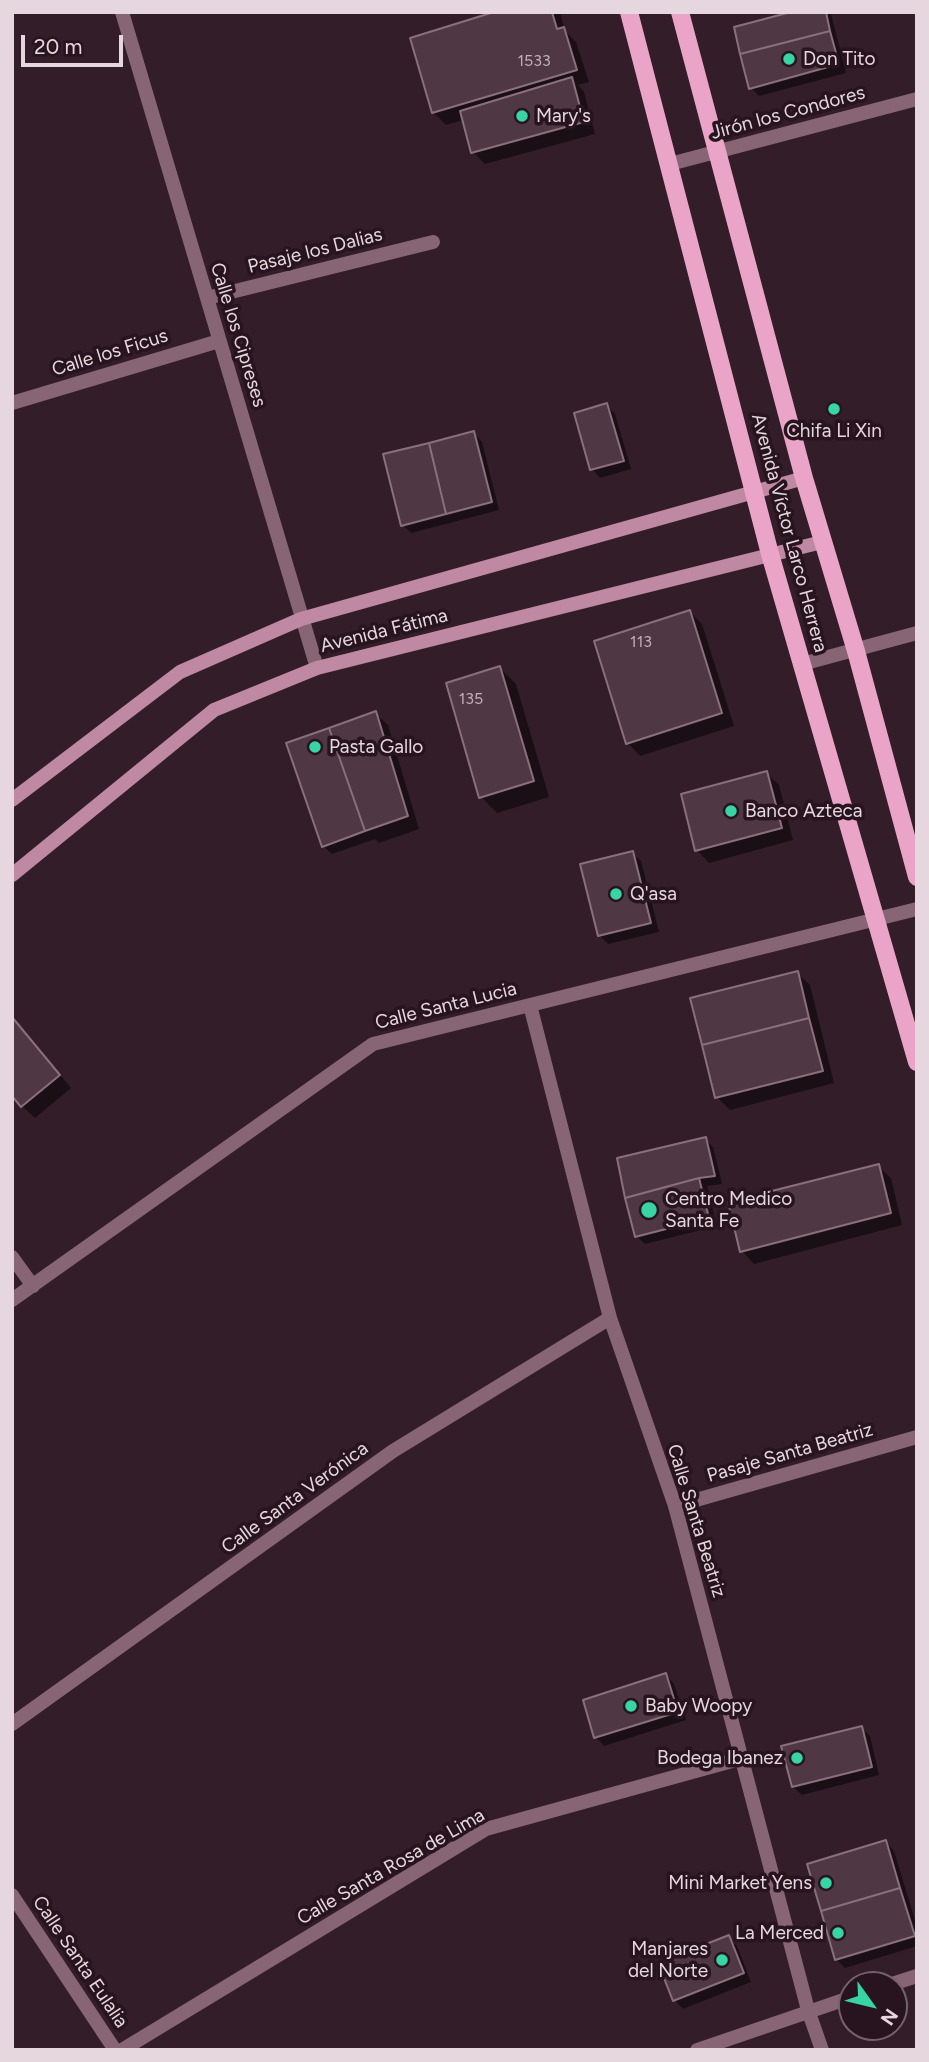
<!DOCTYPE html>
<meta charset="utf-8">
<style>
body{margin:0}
#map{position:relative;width:929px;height:2062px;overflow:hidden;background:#321d28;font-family:Figtree,sans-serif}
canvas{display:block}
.frame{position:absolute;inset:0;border:14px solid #e5d7dd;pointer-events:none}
.north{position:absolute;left:838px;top:1971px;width:70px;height:70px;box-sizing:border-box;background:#28141e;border:2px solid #74626a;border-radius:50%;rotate:124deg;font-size:19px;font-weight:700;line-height:28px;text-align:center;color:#e5d7dd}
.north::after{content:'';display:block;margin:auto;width:24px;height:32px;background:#37d4a6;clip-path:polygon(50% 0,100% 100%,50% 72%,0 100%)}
.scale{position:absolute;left:21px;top:35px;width:102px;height:32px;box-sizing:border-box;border:4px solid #e5d7dd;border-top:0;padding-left:9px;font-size:21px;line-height:24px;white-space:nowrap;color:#e5d7dd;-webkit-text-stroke:5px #28141e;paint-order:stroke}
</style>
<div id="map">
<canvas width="929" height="2062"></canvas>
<div class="frame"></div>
<div class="north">N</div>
<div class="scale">20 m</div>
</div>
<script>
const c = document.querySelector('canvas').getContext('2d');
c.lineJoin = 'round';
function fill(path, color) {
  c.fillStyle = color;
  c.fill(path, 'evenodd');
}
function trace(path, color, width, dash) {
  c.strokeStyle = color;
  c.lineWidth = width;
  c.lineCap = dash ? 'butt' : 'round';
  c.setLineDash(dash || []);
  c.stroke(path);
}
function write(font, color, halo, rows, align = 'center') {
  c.font = font + ' Figtree,sans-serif';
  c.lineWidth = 7;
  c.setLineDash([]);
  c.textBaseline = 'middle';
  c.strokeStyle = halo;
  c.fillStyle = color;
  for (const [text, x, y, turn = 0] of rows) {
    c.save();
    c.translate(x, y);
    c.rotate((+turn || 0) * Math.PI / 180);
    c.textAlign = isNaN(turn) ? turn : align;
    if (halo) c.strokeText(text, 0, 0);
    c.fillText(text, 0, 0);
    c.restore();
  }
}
fill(new Path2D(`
 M500,12H560L565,31L576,42L589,82L578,85L584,92L595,134L485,164L473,152L464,120L446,125L434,113L412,39Z
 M798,12H829L831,14L846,73L759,96L751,88Z
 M607,405L615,414L631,469L600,478L592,469Z
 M474,433L482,442L499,510L411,533L403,525Z
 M690,612L702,624L734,726L640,756L628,743Z
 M500,668L516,684L549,797L497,813L481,797Z
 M375,713L388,725L419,829L379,843L375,839L332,854L323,846Z
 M766,773L779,785L793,840L709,863L697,850Z
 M632,853L641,861L659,932L608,944L600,936L583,866Z
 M797,973L810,985L834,1083L730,1110L717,1097Z
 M12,1017L71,1088L35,1118L22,1106Z
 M705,1139L713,1147L722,1184L707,1186L717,1226L645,1244L636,1236Z
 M878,1166L891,1178L902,1225L754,1264L742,1251Z
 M666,1675L674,1684L686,1720L604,1746L596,1737L585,1701Z
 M861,1728L870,1736L879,1775L802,1795L793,1787Z
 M886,1842L894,1851L917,1927V1946L845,1968L836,1959Z
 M728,1937L737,1946L751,1982L683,2009L675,2000Z`), '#0007');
const building = new Path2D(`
 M494,12H552L557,29L564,27L577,70L432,113L410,38Z
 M791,12H826L830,31L740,54L734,27Z
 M830,31L839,64L749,89L740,54Z
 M572,77L584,122L471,153L460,111Z
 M607,403L624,461L590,470L574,413Z
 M474,431L492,502L446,514L429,443Z
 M429,443L446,514L401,526L383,454Z
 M690,610L722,713L626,744L594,641Z
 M500,666L534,781L479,798L446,683Z
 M376,711L408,816L365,831L329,728Z
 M329,728L365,831L322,847L286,743Z
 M767,771L782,828L695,851L681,794Z
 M633,851L651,923L598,936L580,864Z
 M798,971L809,1018L702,1045L690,998Z
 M12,1017L60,1075L21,1107L12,1096Z
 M809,1018L823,1071L715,1098L702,1045Z
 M706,1137L715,1176L699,1178L625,1198L617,1158Z
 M879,1164L891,1213L740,1252L728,1202Z
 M699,1178L709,1218L635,1237L625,1198Z
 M666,1673L678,1712L594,1738L583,1700Z
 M862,1726L872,1767L792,1787L781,1746Z
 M886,1840L900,1888L821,1911L807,1864Z
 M900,1888L915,1936L835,1960L821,1911Z
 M729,1935L744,1973L673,2001L658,1963Z`);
fill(building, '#4f3843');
trace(building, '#8a707c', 2);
trace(new Path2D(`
 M675,1506L917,1437`), '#876575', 14);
trace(new Path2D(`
 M122,12L317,668
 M670,164L917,99
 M207,298L433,242
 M12,403L219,341
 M802,664L917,633
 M530,1005L610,1318L675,1506L808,2010L822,2050
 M12,1257L33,1286
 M12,1300L373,1044L917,909
 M12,1724L393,1451L610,1318
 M12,1895L115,2050
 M889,1985L917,1976
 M122,2050L486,1829L743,1758
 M697,2050L852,1997`), '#876575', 14);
trace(new Path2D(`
 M12,800L180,672L301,619L804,478
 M12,875L214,710L317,668L822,542`), '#bf89a3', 14);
trace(new Path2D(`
 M629,12L770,554L917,1062
 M680,12L804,478L856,651L917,877`), '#eaa4c7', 18);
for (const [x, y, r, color] of [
 [789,59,7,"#37d4a6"],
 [522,116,7,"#37d4a6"],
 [834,409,7,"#37d4a6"],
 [315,747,7,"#37d4a6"],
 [731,811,7,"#37d4a6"],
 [616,894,7,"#37d4a6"],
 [649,1210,9,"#37d4a6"],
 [631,1706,7,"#37d4a6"],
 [797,1758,7,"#37d4a6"],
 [826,1883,7,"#37d4a6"],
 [838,1933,7,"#37d4a6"],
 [722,1960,7,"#37d4a6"]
]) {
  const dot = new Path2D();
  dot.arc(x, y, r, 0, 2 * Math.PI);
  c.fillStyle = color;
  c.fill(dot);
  trace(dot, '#28141e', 2.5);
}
write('16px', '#c0afb6', null, [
 ["1533",534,61],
 ["113",641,642],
 ["135",471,699]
]);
write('19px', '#e5d7dd', '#28141e', [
 ["Don Tito",803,59],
 ["Mary's",536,116],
 ["Chifa Li Xin",834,431,"center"],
 ["Pasta Gallo",329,747],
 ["Banco Azteca",745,811],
 ["Q'asa",630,894],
 ["Centro Medico",665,1199],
 ["Santa Fe",665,1221],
 ["Baby Woopy",645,1706],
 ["Bodega Ibanez",783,1758,"right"],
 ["Mini Market Yens",812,1883,"right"],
 ["La Merced",824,1933,"right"],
 ["Manjares",708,1949,"right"],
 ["del Norte",708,1971,"right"]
], 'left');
write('19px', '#e5d7dd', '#28141e', [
 ["Jirón los Condores",788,113,-15],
 ["Pasaje los Dalias",315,251,-14],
 ["Calle los Cipreses",238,335,73],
 ["Calle los Ficus",110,353,-17],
 ["Avenida Víctor Larco Herrera",789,533,75],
 ["Avenida Fátima",384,631,-14],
 ["Calle Santa Lucia",446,1006,-14],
 ["Pasaje Santa Beatriz",790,1453,-16],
 ["Calle Santa Verónica",295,1498,-36],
 ["Calle Santa Beatriz",696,1521,73],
 ["Calle Santa Rosa de Lima",391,1867,-30],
 ["Calle Santa Eulalia",80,1962,56]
]);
</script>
